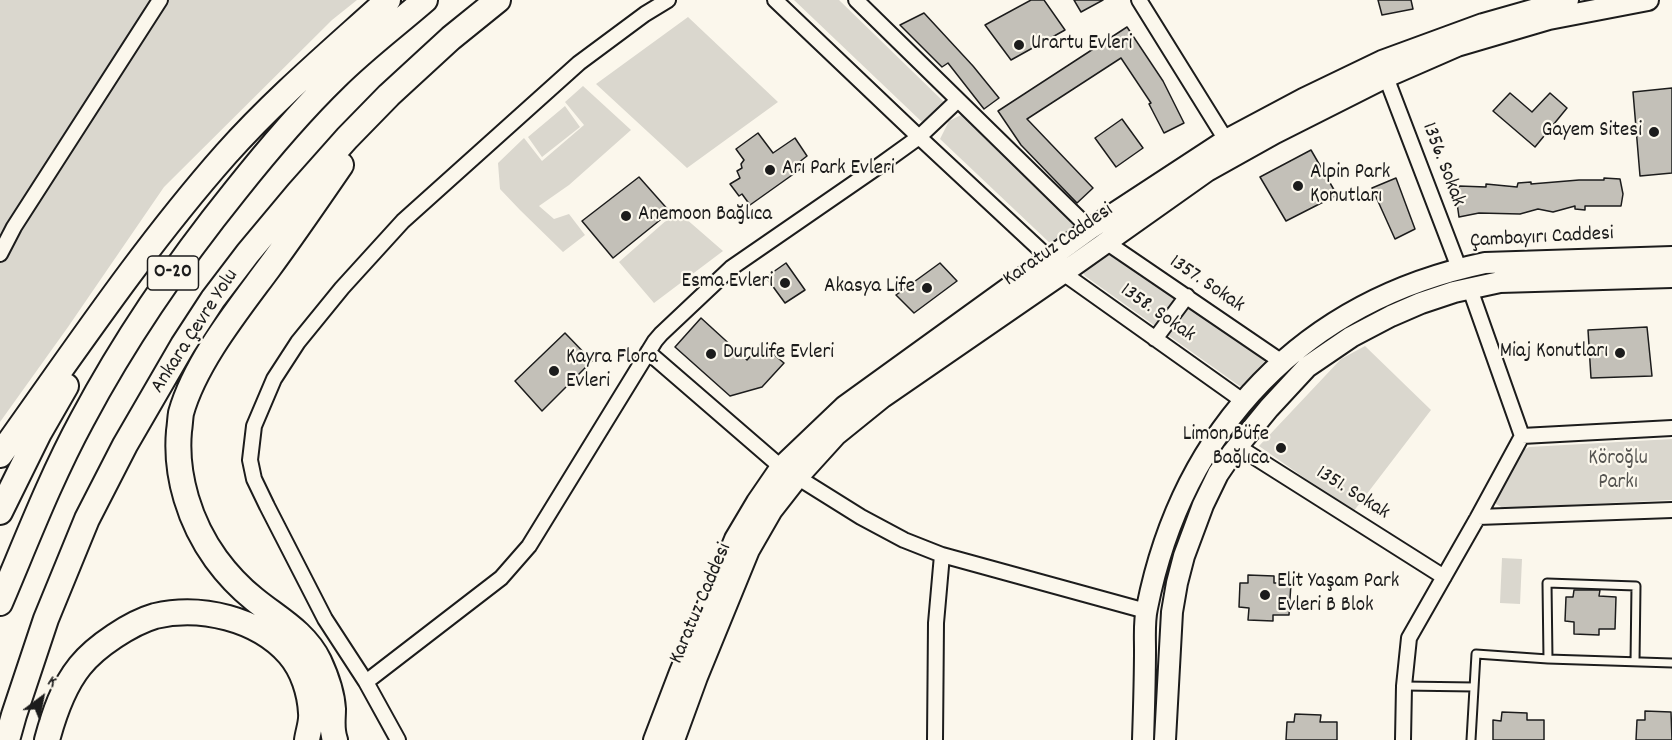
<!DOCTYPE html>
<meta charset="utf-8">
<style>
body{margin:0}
#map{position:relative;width:1672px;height:740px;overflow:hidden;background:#fbf7ec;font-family:Dekko,sans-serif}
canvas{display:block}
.north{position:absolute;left:12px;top:668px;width:60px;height:60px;-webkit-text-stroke:4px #fbf7ec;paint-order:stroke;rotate:32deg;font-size:16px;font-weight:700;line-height:24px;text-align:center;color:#1c1c1c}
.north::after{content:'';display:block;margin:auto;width:21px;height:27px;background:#1c1c1c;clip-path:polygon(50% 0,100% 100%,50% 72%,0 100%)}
</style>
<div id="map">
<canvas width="1672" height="740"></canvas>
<div class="north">K</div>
</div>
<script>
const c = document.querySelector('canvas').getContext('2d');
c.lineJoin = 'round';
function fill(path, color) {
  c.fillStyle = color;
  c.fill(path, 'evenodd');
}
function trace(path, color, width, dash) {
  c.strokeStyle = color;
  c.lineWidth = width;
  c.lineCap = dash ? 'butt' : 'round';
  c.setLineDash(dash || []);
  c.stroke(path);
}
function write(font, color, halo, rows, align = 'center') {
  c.font = font + ' Dekko,sans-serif';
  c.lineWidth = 4.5;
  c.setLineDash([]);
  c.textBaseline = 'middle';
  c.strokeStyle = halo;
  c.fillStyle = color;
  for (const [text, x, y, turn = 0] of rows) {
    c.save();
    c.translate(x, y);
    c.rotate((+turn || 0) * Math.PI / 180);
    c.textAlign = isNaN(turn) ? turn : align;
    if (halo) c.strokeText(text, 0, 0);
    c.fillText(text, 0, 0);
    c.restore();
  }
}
fill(new Path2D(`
 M0,0H357L332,20L164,187L68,327L0,422Z
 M794,0H839L946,104L935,117L922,122Z
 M688,17L778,102L687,168L596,84Z
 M583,86L631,130L569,185L539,206L554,219L569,214L585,235L563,252L520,210L500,189L498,163L524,138L542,161L584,125L565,102Z
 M565,106L580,127L542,157L528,137Z
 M961,115L1065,213L1075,229L1053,246L940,139L949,121Z
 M677,211L723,251L654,303L619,262Z
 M1103,250L1113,253L1265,361L1241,387L1085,276L1080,267Z
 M1365,346L1431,410L1353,512L1259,446L1341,359Z
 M1672,439V500L1503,508L1496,504V500L1520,452L1529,447Z
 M1502,558L1522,559L1520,604L1500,603Z`), '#dad7ce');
const building = new Path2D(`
 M1031,0H1044L1065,30L1011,60L985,25Z
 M1074,0H1103L1081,12Z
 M1378,0H1411L1413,9L1382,15Z
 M924,13L973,66L999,98L984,109L948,63L942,67L900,25Z
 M1127,27L1163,81L1184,123L1164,133L1149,104L1151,103L1121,58L1027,119L1093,188L1077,203L1021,145L998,111Z
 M1672,88V173L1640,176L1633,92Z
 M1510,93L1532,112L1550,93L1567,108L1535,147L1493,111Z
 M1122,119L1143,148L1116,167L1095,138Z
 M758,133L773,153L795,138L807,156L798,163L802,168L750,205L742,194L739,196L730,184L740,178L737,171L742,168L741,164L744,160L736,149Z
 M1311,150L1337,195L1286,221L1260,177Z
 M639,177L670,212L613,258L582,221Z
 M1396,178L1415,229L1395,239L1372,188Z
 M1604,178L1620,179L1623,194L1621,206H1585V210L1575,209V206L1553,212L1538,209L1520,214L1479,213L1459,217L1456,196L1459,186L1486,187V184L1517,187L1518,183L1531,182V184L1579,180H1604Z
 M786,263L805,290L785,303L766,277Z
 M940,263L957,281L914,313L896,295Z
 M701,318L747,360L761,344L784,363L762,387L730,396L675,347Z
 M1647,327L1652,376L1591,378L1588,330Z
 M565,333L592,361L542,411L515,381Z
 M1248,575L1274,576V583H1291L1289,615H1273V621L1248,620L1249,608L1239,607L1240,583H1248Z
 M1574,590H1600L1599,596L1616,597L1615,629H1599V635L1574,634V622L1565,621L1566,597H1573Z
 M1645,711L1671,712L1672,740H1636L1637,720H1645Z
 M1502,712L1527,713V720H1544V740H1493V720L1501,721Z
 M1295,714L1321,715L1320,722H1337V740H1286L1287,722H1294Z`);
fill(building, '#c3c0b8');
trace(building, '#1c1c1c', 1.5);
const lane = new Path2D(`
 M1548,659L1547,583L1636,586L1635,662
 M1404,686L1474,687
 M1471,740L1476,654L1548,659L1672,663`);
const street = new Path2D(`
 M775,0L919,137L958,100
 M856,0L1090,229
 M1139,0L1226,140
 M1386,77L1459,268
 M1106,242L1282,362
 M0,254L14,227L160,0
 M1155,339L1187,296
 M648,352L781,467L861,517L904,540L942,555L1146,611
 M1522,436L1672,428
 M1237,446L1444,577
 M1478,517L1672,510
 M366,682L501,578L529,546L655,341L661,334L731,268L876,168L919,137L1050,259L1063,273L1243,401
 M398,740L366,682L325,619L267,506L254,479L250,460L254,426L274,379L298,342L342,288L403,221L579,63L645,14L668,0
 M935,740L936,623L942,555
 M1403,740L1404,686L1409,638L1478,517L1522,436L1470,289`);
const secondary = new Path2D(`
 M654,740L680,672L735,539L757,502L781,467L845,406L1090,229L1226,140L1303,99L1382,61L1483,24L1568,0
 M674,740L697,677L749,550L772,510L797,478L836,435L883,397L1063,273L1207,171L1275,133L1386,77L1457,46L1549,19L1648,0
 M1143,740C1144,710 1145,679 1145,649C1145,636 1144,621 1147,608C1183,427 1304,301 1485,263L1672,257
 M1165,740L1172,612L1177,583L1184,556L1203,505L1218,474L1233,452L1269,408L1307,367L1351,337L1391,316L1421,303L1454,292L1500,282L1672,277`);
const highway = new Path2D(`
 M0,455C73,353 143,248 226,154C276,98 333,50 388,0
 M0,512L39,433L66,386
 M0,603C26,542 50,479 82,420C125,339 178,262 236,190C267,151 300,112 335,78C363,50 395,26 425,0
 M7,740L14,715L46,619L87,519L125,445L183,345L213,299L248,253L299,192L347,138L389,95L451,38L498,0
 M47,740C54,714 63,687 80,666C96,646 131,623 155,616C201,605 258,619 289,654C303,670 310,693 311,713C312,722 308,732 307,740
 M335,740C331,729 333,720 333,709C332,692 326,676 319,661C305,632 277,618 254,599C239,587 227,574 216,559C190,523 175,476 179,431C180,425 180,419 181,413C195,363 237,311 268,269C293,235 317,200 341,165`);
trace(lane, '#1c1c1c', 11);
trace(street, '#1c1c1c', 18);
trace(secondary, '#1c1c1c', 24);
trace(highway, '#1c1c1c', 28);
trace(lane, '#fbf7ec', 7);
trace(street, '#fbf7ec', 14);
trace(secondary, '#fbf7ec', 20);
trace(highway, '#fbf7ec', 24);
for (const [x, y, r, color] of [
 [1019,45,6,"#1c1c1c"],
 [1654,132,6,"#1c1c1c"],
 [770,170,6,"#1c1c1c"],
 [1298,186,6,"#1c1c1c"],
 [626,216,6,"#1c1c1c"],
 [785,283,6,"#1c1c1c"],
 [927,288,6,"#1c1c1c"],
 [1620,353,6,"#1c1c1c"],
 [711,354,6,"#1c1c1c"],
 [554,371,6,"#1c1c1c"],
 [1281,448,6,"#1c1c1c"],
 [1265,595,6,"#1c1c1c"]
]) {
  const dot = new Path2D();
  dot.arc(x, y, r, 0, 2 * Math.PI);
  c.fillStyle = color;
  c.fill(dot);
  trace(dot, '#fbf7ec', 2);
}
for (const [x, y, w] of [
 [173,273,51]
]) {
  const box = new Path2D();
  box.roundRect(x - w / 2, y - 17, w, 34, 4.5);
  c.fillStyle = '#fbf7ec';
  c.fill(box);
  trace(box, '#1c1c1c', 1.5);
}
write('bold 20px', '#1c1c1c', null, [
 ["O-20",173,273]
]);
write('21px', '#1c1c1c', '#fbf7ec', [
 ["Urartu Evleri",1031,45],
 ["Gayem Sitesi",1642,132,"right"],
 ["Arı Park Evleri",782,170],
 ["Alpin Park",1310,174],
 ["Konutları",1310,198],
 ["Anemoon Bağlıca",638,216],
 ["Esma Evleri",773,283,"right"],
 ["Akasya Life",915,288,"right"],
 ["Miaj Konutları",1608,353,"right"],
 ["Durulife Evleri",723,354],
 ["Kayra Flora",566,359],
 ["Evleri",566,383],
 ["Limon Büfe",1269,436,"right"],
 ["Bağlıca",1269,460,"right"],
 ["Elit Yaşam Park",1277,583],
 ["Evleri B Blok",1277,607]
], 'left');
write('21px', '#1c1c1c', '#fbf7ec', [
 ["1356. Sokak",1442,165,69],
 ["Çambayırı Caddesi",1542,239,-3],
 ["Karatuz Caddesi",1059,246,-35],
 ["1357. Sokak",1206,285,34],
 ["1358. Sokak",1157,314,35],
 ["Ankara Çevre Yolu",196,332,-57],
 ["1351. Sokak",1352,494,32],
 ["Karatuz Caddesi",702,604,-67]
]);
write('21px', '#555451', '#fbf7ec', [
 ["Köroğlu",1618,460],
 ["Parkı",1618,484]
]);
</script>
